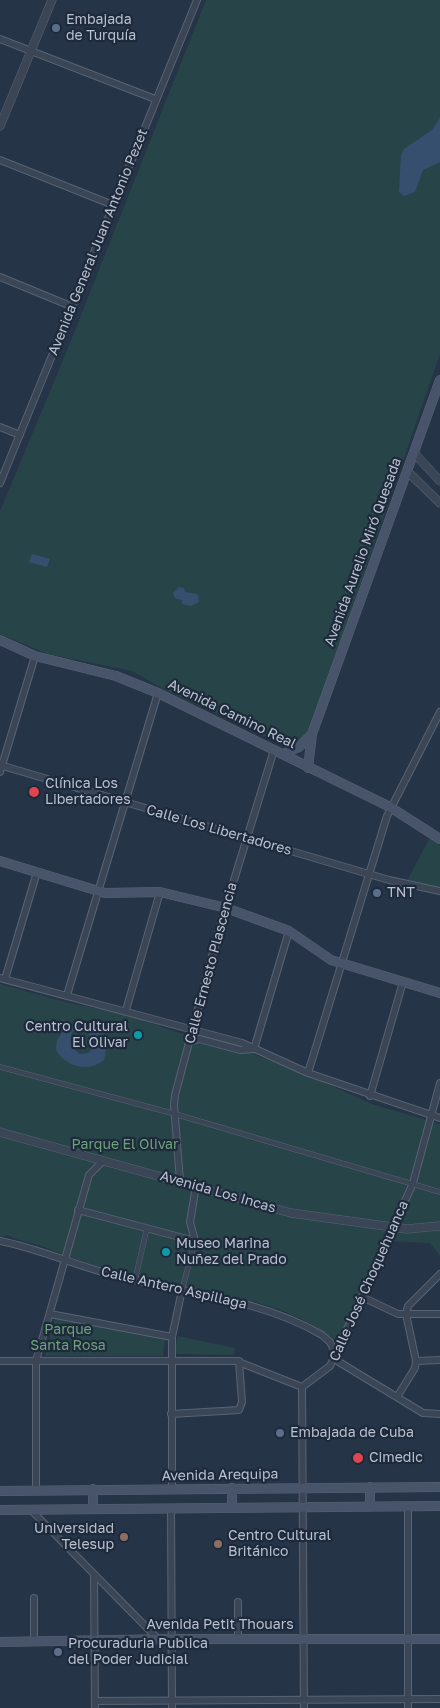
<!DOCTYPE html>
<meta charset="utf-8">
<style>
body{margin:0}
canvas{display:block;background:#253447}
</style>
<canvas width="440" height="1708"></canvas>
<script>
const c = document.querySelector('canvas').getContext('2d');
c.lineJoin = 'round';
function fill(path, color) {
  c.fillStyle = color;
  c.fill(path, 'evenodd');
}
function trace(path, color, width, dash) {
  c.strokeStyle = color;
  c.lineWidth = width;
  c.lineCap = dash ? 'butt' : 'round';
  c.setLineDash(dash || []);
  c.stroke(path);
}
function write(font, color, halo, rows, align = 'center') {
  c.font = font + ' "Golos Text",sans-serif';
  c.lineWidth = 4.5;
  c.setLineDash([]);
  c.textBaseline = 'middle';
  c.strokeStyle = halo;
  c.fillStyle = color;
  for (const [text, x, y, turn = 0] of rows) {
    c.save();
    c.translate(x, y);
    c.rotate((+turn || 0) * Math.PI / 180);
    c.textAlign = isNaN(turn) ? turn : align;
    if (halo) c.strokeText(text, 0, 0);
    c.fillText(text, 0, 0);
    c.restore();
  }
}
fill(new Path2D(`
 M206,0H440V354L308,735L296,745L288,747L169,692L132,671L48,654L0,634V511L64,358Z
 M430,837L440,845V892L407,881Z
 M0,984L69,1003L121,1013L200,1040L256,1055L303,1073L372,1104L440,1124V1256L430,1243L387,1241L339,1343C281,1294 194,1293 123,1274C96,1267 70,1257 44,1247C32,1242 19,1242 8,1235L0,1237Z
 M55,1318L165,1339L163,1356H45Z
 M178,1336L235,1348L234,1355L177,1354L175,1350Z`), '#274448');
fill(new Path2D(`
 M440,118V162L423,170L415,192L404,196L399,192L401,155L404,149L432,130Z
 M32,554L50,559L47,567L29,562Z
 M179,587L184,588L185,592L198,594L199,602L191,606L182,604V600L175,598L173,593Z
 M63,1019L71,1026L83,1027L81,1033L72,1031L70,1042L73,1048L80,1054L88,1053L95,1046L96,1040L89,1037V1028L93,1027L103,1034L106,1050L104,1060C88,1073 66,1067 56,1050L57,1040L62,1033L60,1024Z`), '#374f6f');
const pedestrian = new Path2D(`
 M0,1067L175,1114L440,1192
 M135,1280L147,1228
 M182,1290L195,1241`);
const minor = new Path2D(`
 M0,39L155,99
 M0,160L113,205
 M0,277L73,307
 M0,427L20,435
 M0,483L197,0
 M0,765L389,880L440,891
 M0,772L35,656
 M0,978L242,1043L308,1073L440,1118
 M5,979L37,872
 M67,995L158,693
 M126,1010L160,892
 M189,1042L199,1039L240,1050L254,1049L289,931
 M308,1073L387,816L440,712
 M370,1096L403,982
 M180,1181L174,1105L175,1095L222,919L274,750
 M78,1210L195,1241
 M0,1241C40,1249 77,1266 117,1276C185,1293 261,1299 322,1335L330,1342L336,1354
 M195,1241L190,1222L196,1186
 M362,1297L398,1314H440
 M50,1314L172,1337
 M334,1359L423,1413L440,1414
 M0,1361H236L302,1387
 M416,1361L440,1360
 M302,1387L330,1366L379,1260L413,1183L440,1083
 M302,1387L304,1708
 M397,1397L415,1368L416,1361L406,1314L408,1306L440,1274
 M171,1414L239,1410L242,1402L239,1361
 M172,1489V1337L182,1290
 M36,1490V1361L89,1175L103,1161
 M408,1507V1708
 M171,1508L172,1708
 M31,1510L158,1639
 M94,1575L95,1708
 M34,1598V1642
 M238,1639V1602
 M95,1701L440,1699`);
const tertiary = new Path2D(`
 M0,126L52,0
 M414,453L440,481
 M407,471L440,503
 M0,1132L291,1213L407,1229L440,1226`);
const secondary = new Path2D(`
 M0,640L35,656L116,676L158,693L390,807L440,839
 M283,754L299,747L310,736
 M308,768L312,734L440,380
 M0,861L105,893L160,892L226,908L289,931L331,960L440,993
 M0,1491L440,1487
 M370,1507V1487
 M232,1508V1488
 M93,1509V1489
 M0,1510L440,1506
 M0,1642L172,1639H440`);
trace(pedestrian, '#586373', 5.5);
trace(minor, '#586373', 8);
trace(tertiary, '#586373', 9);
trace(secondary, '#586373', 10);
trace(pedestrian, '#3a4656', 4.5);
trace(minor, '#3a4656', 6);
trace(tertiary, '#3a4656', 8);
trace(secondary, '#475469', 9);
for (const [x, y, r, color] of [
 [56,28,5,"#5c6f8a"],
 [34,792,6,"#e0444e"],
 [377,893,5,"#5c6f8a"],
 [138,1035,5,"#0f9aa8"],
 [166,1252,5,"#0f9aa8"],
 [280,1433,5,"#5c6f8a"],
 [358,1458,6,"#e0444e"],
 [124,1537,5,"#8d6e63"],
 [218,1544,5,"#8d6e63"],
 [58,1652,5,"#5c6f8a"]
]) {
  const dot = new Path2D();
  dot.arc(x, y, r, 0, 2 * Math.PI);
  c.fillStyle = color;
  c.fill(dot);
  trace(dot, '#1e2a3c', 2);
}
write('14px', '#b8c1cf', '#1e2a3c', [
 ["Embajada",66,20],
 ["de Turquía",66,36],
 ["Clínica Los",45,784],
 ["Libertadores",45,800],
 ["TNT",387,893],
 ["Centro Cultural",128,1027,"right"],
 ["El Olivar",128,1043,"right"],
 ["Museo Marina",176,1244],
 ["Nuñez del Prado",176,1260],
 ["Embajada de Cuba",290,1433],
 ["Cimedic",369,1458],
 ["Universidad",114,1529,"right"],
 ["Telesup",114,1545,"right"],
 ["Centro Cultural",228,1536],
 ["Británico",228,1552],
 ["Procuraduria Publica",68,1644],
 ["del Poder Judicial",68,1660]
], 'left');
write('14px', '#b8c1cf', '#1e2a3c', [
 ["Avenida General Juan Antonio Pezet",98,242,-68],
 ["Avenida Aurelio Miró Quesada",363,552,-70],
 ["Avenida Camino Real",232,714,26],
 ["Calle Los Libertadores",219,830,16],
 ["Calle Ernesto Plascencia",211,963,-75],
 ["Avenida Los Incas",218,1192,16],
 ["Calle José Choquehuanca",369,1281,-66],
 ["Calle Antero Aspillaga",174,1288,13],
 ["Avenida Arequipa",220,1475,-1],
 ["Avenida Petit Thouars",220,1625]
]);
write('14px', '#6ca279', '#1e2a3c', [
 ["Parque El Olivar",125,1145],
 ["Parque",68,1330],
 ["Santa Rosa",68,1346]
]);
</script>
